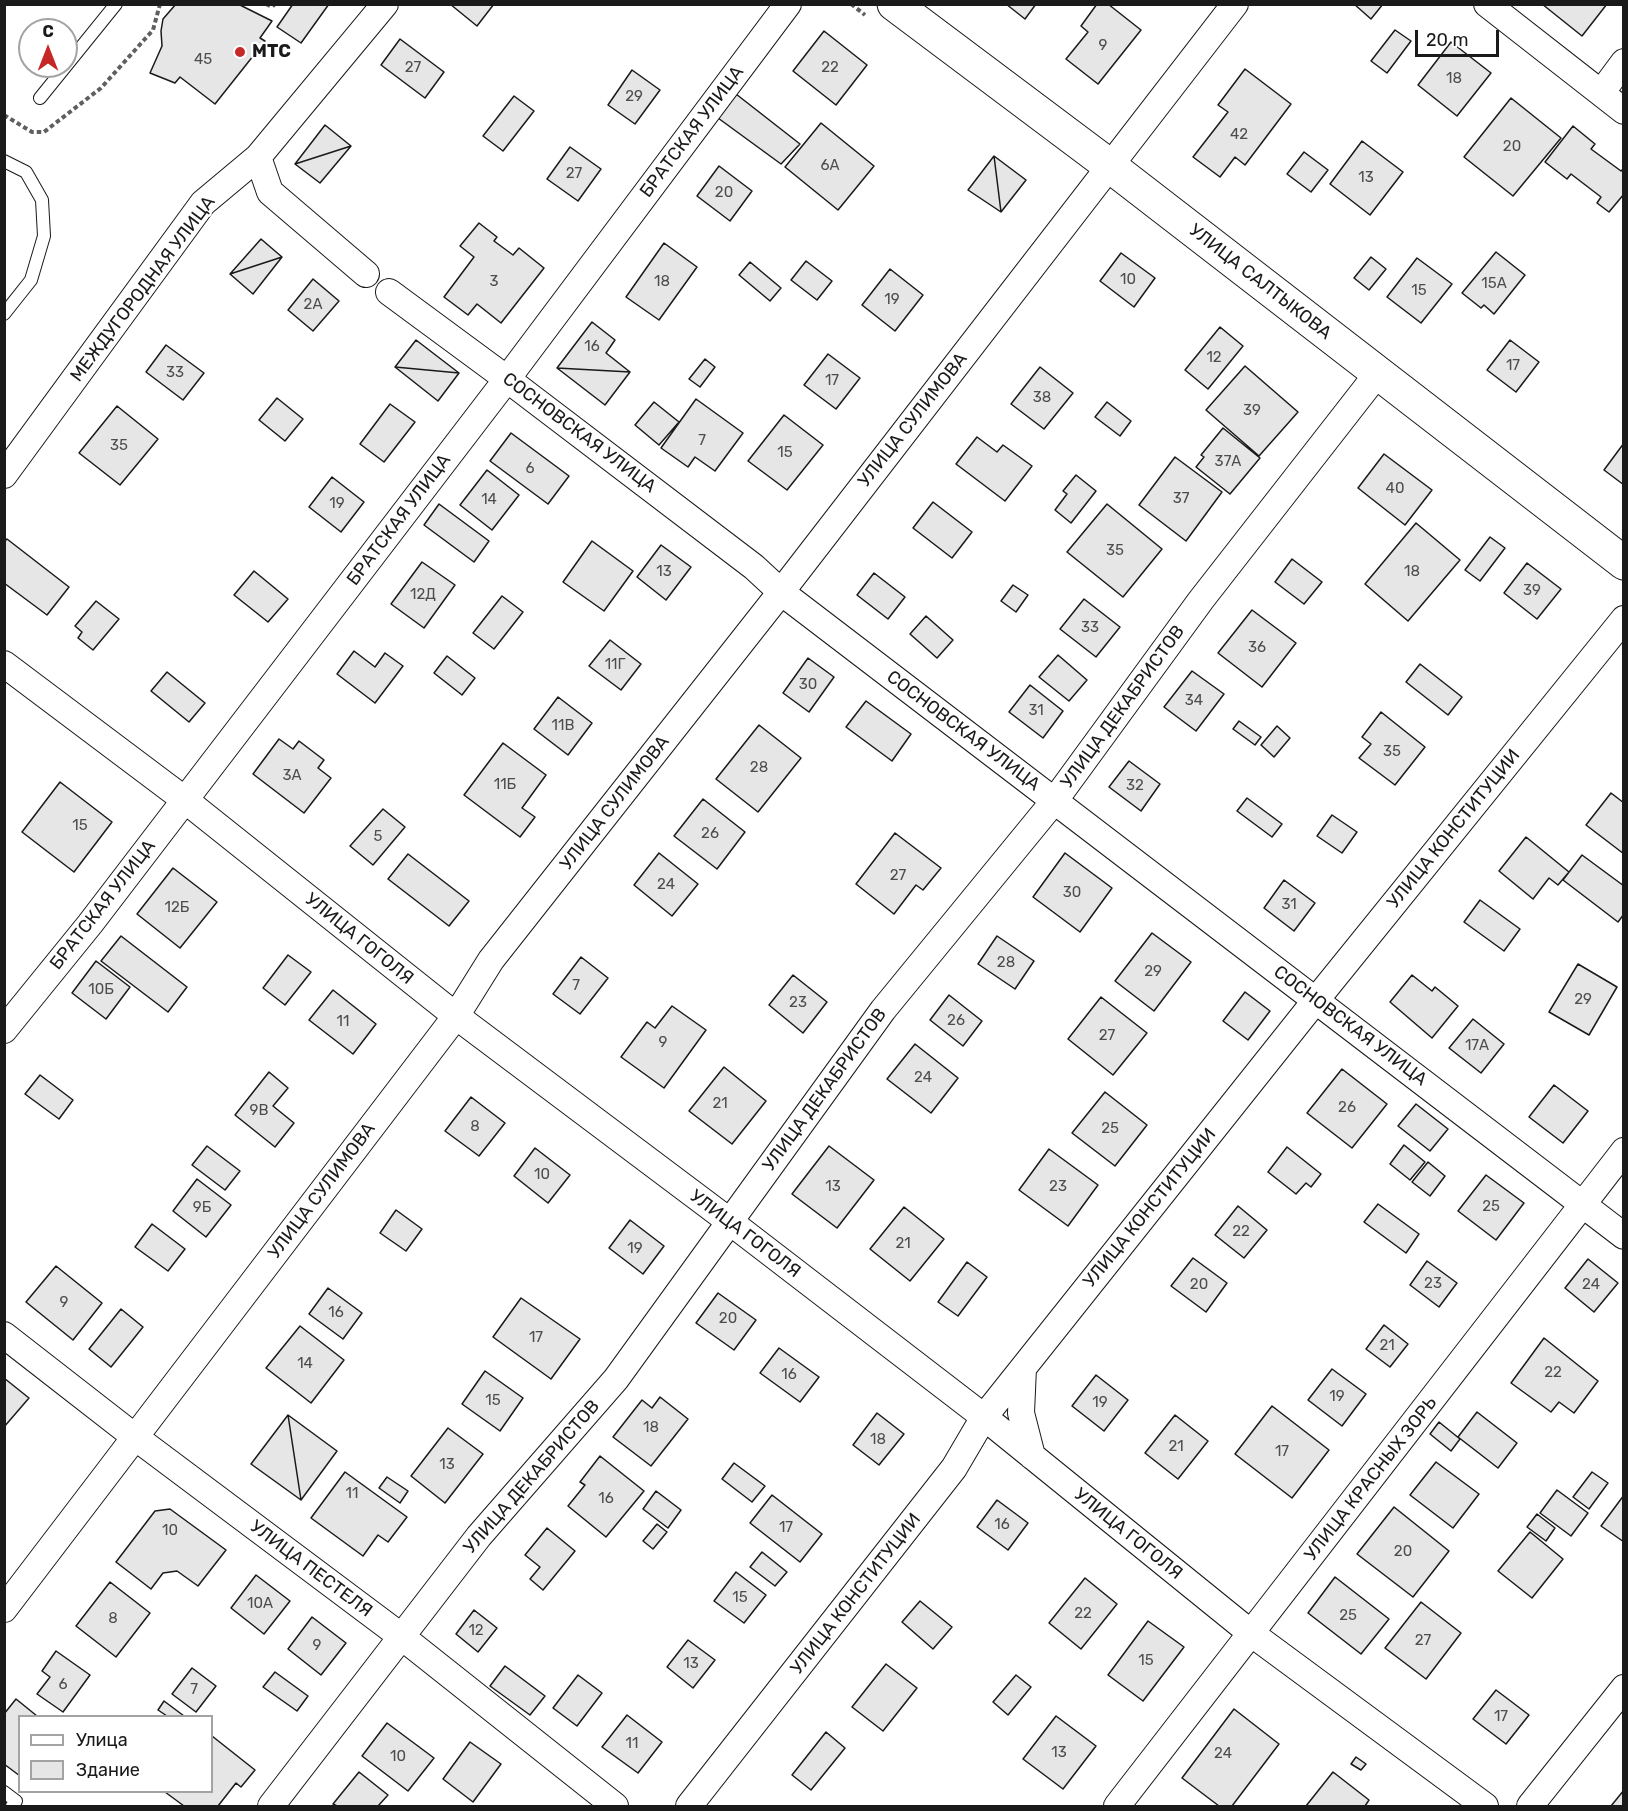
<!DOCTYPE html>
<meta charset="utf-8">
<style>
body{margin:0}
#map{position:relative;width:1628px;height:1811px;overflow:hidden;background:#fff;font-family:Rubik,sans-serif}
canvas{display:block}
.frame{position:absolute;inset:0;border:6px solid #1a1a1a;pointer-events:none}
.legend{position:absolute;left:18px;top:1715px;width:195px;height:78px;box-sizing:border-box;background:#fff;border:2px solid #a3a3a3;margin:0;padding:8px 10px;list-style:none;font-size:18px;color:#1a1a1a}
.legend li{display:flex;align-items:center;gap:12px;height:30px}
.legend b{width:30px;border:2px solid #a3a3a3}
.north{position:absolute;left:18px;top:18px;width:60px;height:60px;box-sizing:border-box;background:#fff;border:2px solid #a3a3a3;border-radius:50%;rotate:0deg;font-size:16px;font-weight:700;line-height:24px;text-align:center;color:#1a1a1a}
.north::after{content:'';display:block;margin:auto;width:21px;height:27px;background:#c62828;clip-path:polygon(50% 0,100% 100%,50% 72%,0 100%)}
.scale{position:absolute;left:1415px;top:30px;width:84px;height:27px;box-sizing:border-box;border:3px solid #1a1a1a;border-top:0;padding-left:8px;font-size:18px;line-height:21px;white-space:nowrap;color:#1a1a1a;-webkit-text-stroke:4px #fff;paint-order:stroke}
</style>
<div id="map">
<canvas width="1628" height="1811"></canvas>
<div class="frame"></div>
<ul class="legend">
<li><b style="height:8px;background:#fff"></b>Улица</li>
<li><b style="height:16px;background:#e6e6e6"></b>Здание</li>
</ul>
<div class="north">С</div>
<div class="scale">20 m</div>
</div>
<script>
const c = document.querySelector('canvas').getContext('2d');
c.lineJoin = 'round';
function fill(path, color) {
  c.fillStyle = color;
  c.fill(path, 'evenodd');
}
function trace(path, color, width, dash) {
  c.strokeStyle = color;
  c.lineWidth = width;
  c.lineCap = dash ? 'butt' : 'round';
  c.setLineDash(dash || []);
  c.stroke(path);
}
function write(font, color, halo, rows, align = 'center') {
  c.font = font + ' Rubik,sans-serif';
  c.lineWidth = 4.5;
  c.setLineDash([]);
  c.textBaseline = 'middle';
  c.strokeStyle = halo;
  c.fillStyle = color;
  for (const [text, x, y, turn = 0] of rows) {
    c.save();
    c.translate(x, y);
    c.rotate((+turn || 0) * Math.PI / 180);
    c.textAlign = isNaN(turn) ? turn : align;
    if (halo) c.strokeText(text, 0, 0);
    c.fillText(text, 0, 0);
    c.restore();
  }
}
const building = new Path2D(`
 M176,4H238L272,21L260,38L265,41L215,104L180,77L175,83L150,73L162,46L161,31L163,19Z
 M293,4H329L301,43L277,27Z
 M450,4H494L477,26Z
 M1006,4H1036L1025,19Z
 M1097,4H1108L1141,30L1098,84L1066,59L1088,32L1081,26Z
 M1354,4H1383L1371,19Z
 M1542,4H1607L1582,36Z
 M1395,30L1411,41L1387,73L1371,61Z
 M824,31L867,65L836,105L793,71Z
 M400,39L444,72L425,98L381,65Z
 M1451,42L1491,73L1457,116L1418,85Z
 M1245,69L1291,104L1245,165L1235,157L1220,177L1193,157L1228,112L1218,105Z
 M632,70L660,90L635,124L608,105Z
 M736,94L800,144L781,164L718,118Z
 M514,96L534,111L503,151L483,136Z
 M1511,98L1561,138L1513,196L1464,157Z
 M821,123L874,166L838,210L785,167Z
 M325,125L351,146L295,164Z
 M1573,126L1595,144L1591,149L1621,171L1624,168V194L1609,212L1597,203L1601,197L1571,174L1567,179L1545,162Z
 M1362,141L1403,172L1370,215L1330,184Z
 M351,146L320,183L295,164Z
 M570,147L601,169L578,201L547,179Z
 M1304,152L1328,170L1311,192L1287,174Z
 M994,156L1001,212L968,190Z
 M994,156L1026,180L1001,212Z
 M719,166L752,191L730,221L697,196Z
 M479,223L497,237L494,241L513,255L519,248L544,268L501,323L477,304L468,315L444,297L474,257L460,246Z
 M261,239L282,257L230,274Z
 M664,243L697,267L659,320L626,297Z
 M1496,252L1525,275L1494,314L1484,305L1481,308L1462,293Z
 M1121,253L1155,278L1134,307L1100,281Z
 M282,257L253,294L230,274Z
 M1371,257L1386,269L1369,290L1354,278Z
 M1417,258L1452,284L1421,323L1387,297Z
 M806,261L832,281L817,300L791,280Z
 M750,262L781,288L770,301L739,275Z
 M890,269L923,295L895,331L862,305Z
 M313,279L339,301L313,331L288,310Z
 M592,322L615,340L606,353L630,372L557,368Z
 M1220,327L1243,346L1208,389L1185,370Z
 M416,340L459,373L395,367Z
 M1510,340L1539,362L1516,392L1487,370Z
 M166,345L204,373L183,400L146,372Z
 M828,354L860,378L836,409L804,385Z
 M705,359L715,367L700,387L689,379Z
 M1245,366L1298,412L1259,456L1206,410Z
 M395,367L459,373L438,401Z
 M1040,367L1073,393L1044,429L1011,404Z
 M557,368L630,372L605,405Z
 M277,398L303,419L285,441L259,420Z
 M696,399L743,433L715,471L695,457L688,467L661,448Z
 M654,402L679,422L659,445L635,425Z
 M1107,402L1131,421L1120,436L1095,417Z
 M390,404L415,422L384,462L360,444Z
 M117,406L158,439L120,485L79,453Z
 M784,415L823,445L787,490L748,461Z
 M1223,428L1260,458L1230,494L1196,467L1204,457L1201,455Z
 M511,433L569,476L548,504L490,461Z
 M977,437L997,452L1003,445L1032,466L1005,501L956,464Z
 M1624,443V485L1604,470Z
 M1384,454L1432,490L1405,525L1358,488Z
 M1175,457L1222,492L1186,541L1139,505Z
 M487,470L519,495L492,530L460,505Z
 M1076,475L1096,491L1071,523L1055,510L1067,494L1063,491Z
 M332,477L364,502L341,532L309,507Z
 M933,502L972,532L952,558L913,528Z
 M439,504L489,541L474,562L424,525Z
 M1107,504L1162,549L1123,597L1067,552Z
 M1416,523L1460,560L1408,621L1365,584Z
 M1490,537L1505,548L1480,581L1465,570Z
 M7,539L69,587L47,615L4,583V542Z
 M592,541L633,571L604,611L563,582Z
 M661,545L691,567L666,600L637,577Z
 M1292,559L1322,582L1304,604L1275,582Z
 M422,562L455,585L424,628L391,604Z
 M1527,563L1561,589L1537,619L1504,593Z
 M254,571L288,599L268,622L234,595Z
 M874,573L905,597L888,619L857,595Z
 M1013,585L1028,595L1016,612L1001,601Z
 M502,596L523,612L494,649L473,633Z
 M1084,599L1120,627L1096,657L1060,629Z
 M96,601L119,619L93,650L78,638L82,632L75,626Z
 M1252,610L1296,643L1262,687L1218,653Z
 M926,616L953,640L937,658L910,634Z
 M610,640L641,664L621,690L589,666Z
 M354,651L375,667L385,653L403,666L375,703L337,674Z
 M1058,655L1087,680L1069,701L1039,677Z
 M447,656L475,678L462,695L434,673Z
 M808,658L834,677L809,712L783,693Z
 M1420,664L1462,697L1448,715L1406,682Z
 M1192,671L1224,694L1196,731L1164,707Z
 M167,672L205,703L189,722L151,691Z
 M1030,685L1063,711L1043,738L1009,712Z
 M558,697L592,723L568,755L534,729Z
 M866,701L911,734L892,761L846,727Z
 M1381,712L1425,747L1395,785L1359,758L1371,744L1362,737Z
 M1239,721L1261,737L1255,745L1233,729Z
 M759,725L801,758L758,812L716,779Z
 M1277,726L1290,738L1274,757L1261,745Z
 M279,739L293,749L299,741L324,760L318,768L331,778L304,813L253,774Z
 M503,743L546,775L522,808L535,817L520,837L464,795Z
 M1129,761L1160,784L1141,811L1109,787Z
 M60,782L112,822L74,872L22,832Z
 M1611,793L1624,803V854L1586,825Z
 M1247,798L1282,824L1272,837L1237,811Z
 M703,799L745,832L717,869L674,836Z
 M383,809L405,827L373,865L350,846Z
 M1332,815L1357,832L1342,853L1317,836Z
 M895,833L941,868L923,890L916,885L894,914L856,884Z
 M1526,837L1569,872L1558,885L1549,878L1533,899L1499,871Z
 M659,853L698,884L672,916L634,885Z
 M1065,853L1112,888L1080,932L1033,897Z
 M408,854L469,901L449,926L388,879Z
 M1582,855L1624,886V914L1618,922L1563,880Z
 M173,868L217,902L180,948L137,914Z
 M1284,880L1315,903L1294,931L1264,908Z
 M1480,900L1520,929L1504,951L1464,922Z
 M1152,933L1191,962L1154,1011L1115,981Z
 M121,936L187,987L168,1012L101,961Z
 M997,936L1034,961L1015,989L978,964Z
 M288,955L311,972L285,1005L263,988Z
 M581,957L608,978L580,1014L553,994Z
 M96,961L130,987L106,1019L72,993Z
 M1578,964L1617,987L1589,1035L1549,1012Z
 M793,975L827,1002L803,1033L769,1005Z
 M1412,975L1432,991L1435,987L1458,1006L1432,1038L1390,1002Z
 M333,990L376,1024L353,1054L309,1020Z
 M1245,992L1270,1011L1248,1040L1223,1021Z
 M949,995L982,1021L963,1046L930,1020Z
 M1101,997L1147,1033L1113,1075L1068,1039Z
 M672,1006L706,1030L664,1088L621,1057L647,1022L655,1028Z
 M1473,1019L1504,1044L1481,1073L1449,1048Z
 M915,1044L958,1078L931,1113L887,1079Z
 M724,1067L766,1101L732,1144L689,1111Z
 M1342,1069L1387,1104L1352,1148L1307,1113Z
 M269,1072L288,1088L273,1106L294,1123L275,1147L235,1115Z
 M40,1075L73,1100L59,1119L25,1094Z
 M1554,1085L1588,1111L1563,1143L1529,1117Z
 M1105,1092L1147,1125L1115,1166L1072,1133Z
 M471,1097L505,1123L479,1156L445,1131Z
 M1416,1104L1448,1129L1430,1151L1398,1126Z
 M1404,1145L1425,1162L1410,1180L1390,1164Z
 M207,1146L240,1171L225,1190L192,1165Z
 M829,1146L874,1180L837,1228L792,1194Z
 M1287,1147L1321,1174L1311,1187L1306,1183L1296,1194L1268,1172Z
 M535,1148L570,1175L548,1203L514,1176Z
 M1049,1149L1098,1185L1068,1226L1019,1190Z
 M1428,1162L1445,1176L1430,1196L1412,1182Z
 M1486,1175L1524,1203L1496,1240L1458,1211Z
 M197,1179L231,1205L206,1237L173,1211Z
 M1378,1204L1419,1234L1406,1253L1364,1222Z
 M1238,1206L1267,1230L1244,1258L1215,1235Z
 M904,1207L944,1239L910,1281L870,1249Z
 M396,1210L422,1229L406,1251L380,1233Z
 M630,1220L664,1246L643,1274L609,1248Z
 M152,1224L185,1249L168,1271L135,1247Z
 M1193,1258L1227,1283L1206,1312L1171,1286Z
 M1588,1259L1618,1283L1594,1312L1565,1288Z
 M1427,1261L1457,1283L1439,1307L1410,1285Z
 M967,1262L987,1277L958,1316L938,1302Z
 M56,1266L102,1303L73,1340L26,1302Z
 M328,1288L362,1313L343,1339L309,1314Z
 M718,1293L756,1320L734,1350L696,1323Z
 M521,1298L580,1339L551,1379L493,1337Z
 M121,1309L143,1327L111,1367L89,1349Z
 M1384,1325L1408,1344L1390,1367L1366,1349Z
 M300,1326L344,1360L311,1403L266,1368Z
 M1544,1338L1598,1381L1574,1413L1559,1402L1551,1412L1511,1383Z
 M779,1348L819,1377L800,1402L760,1373Z
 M1332,1369L1366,1394L1342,1426L1308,1400Z
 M485,1371L523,1398L500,1431L462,1404Z
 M1096,1375L1128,1400L1104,1431L1072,1406Z
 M4,1378L29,1398L4,1427Z
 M660,1397L688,1419L651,1466L613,1437L642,1400L652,1408Z
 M1272,1406L1329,1450L1292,1498L1235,1454Z
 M1477,1412L1517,1443L1498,1468L1458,1437Z
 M877,1413L904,1434L879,1465L853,1445Z
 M288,1415L337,1451L301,1500Z
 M288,1415L301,1500L251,1464Z
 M1175,1415L1208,1441L1178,1479L1145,1453Z
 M1439,1422L1460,1439L1451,1451L1430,1434Z
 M448,1428L483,1454L445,1503L411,1476Z
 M600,1456L644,1491L606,1537L568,1506L585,1485L580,1482Z
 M1436,1462L1479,1494L1453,1528L1410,1495Z
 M734,1463L765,1486L752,1502L722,1479Z
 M345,1472L407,1517L388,1542L378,1535L363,1556L311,1518Z
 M1592,1472L1608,1483L1589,1509L1573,1497Z
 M387,1477L408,1491L400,1503L379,1488Z
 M1557,1490L1588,1513L1571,1536L1540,1513Z
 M656,1491L681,1510L668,1528L643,1509Z
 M772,1495L822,1534L800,1562L750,1523Z
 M1624,1495V1542L1601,1526Z
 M997,1500L1028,1523L1008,1550L977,1527Z
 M1394,1507L1449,1551L1413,1597L1357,1554Z
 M170,1509L226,1550L198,1586L177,1571L163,1573L151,1589L116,1562L155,1511Z
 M1537,1514L1555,1528L1546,1541L1527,1527Z
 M657,1524L667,1532L653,1549L643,1541Z
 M547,1528L575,1551L543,1590L530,1579L540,1567L525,1555Z
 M1530,1532L1563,1559L1532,1598L1498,1571Z
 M762,1552L787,1572L775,1586L750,1567Z
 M736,1572L766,1595L744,1623L714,1601Z
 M256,1575L290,1601L264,1634L231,1608Z
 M1335,1577L1389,1619L1361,1654L1308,1613Z
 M1085,1578L1117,1604L1081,1649L1049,1623Z
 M110,1582L150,1613L116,1657L76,1626Z
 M920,1601L952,1627L933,1649L902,1622Z
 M1421,1602L1461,1633L1426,1679L1385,1648Z
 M474,1610L497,1628L478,1652L456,1634Z
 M312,1617L346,1643L321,1675L288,1649Z
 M1148,1621L1184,1647L1143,1701L1108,1675Z
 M688,1640L715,1660L693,1688L667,1667Z
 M56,1651L90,1675L63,1712L37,1694L50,1677L42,1671Z
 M886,1664L917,1688L883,1731L852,1707Z
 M505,1666L545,1696L530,1715L490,1686Z
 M192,1668L216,1686L196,1712L172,1694Z
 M275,1672L308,1696L297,1711L263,1687Z
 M578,1675L602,1693L577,1726L553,1708Z
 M1016,1675L1031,1687L1008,1715L993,1702Z
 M1496,1690L1529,1715L1506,1744L1473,1719Z
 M16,1699L37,1716H20V1776L4,1764V1714Z
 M164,1701L184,1716H167L158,1710Z
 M1234,1709L1279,1744L1232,1806H1219L1182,1778Z
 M627,1715L662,1742L638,1773L602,1747Z
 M1056,1716L1096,1746L1063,1789L1023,1759Z
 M387,1723L434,1758L408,1791L362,1756Z
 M826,1732L845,1748L811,1790L792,1775Z
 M212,1736L255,1770L241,1787L236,1783L218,1806H184L165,1792H212Z
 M470,1742L501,1764L473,1802L443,1779Z
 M1356,1757L1366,1764L1361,1770L1351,1764Z
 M359,1772L388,1795L378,1806H337L333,1804Z
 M1333,1772L1369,1800L1365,1806H1306Z
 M1624,1790V1806H1611Z`);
fill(building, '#e6e6e6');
trace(building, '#1a1a1a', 1.5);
const lane = new Path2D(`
 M40,98L116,4
 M4,161L26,172L42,200L44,236L31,280L4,314
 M4,1792L16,1801L12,1806`);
const street = new Path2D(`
 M1487,4L1624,111
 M1601,93L1624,62
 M258,157L270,192L366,274
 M389,292L507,379L754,567L781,592L1624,1236
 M4,475L203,203L258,157L385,4
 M4,664L185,800L456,1016L729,1221L984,1417L1252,1634L1485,1806
 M4,1030L90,924L507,379L788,4
 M4,1335L135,1437L402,1637L615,1806
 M1023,1368L1021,1413L1032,1456
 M4,1609L456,1016L491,960L781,592L1235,4
 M271,1806L479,1536L616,1379L883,1010L1055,800L1201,600L1378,373
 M689,1806L954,1468L984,1417L1316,1000L1624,619
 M1117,1806L1624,1151
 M1530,1806L1624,1688`);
const secondary = new Path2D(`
 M894,4L1110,166L1624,563`);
trace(lane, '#1a1a1a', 14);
trace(street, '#1a1a1a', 28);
trace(secondary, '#1a1a1a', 35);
trace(new Path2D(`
 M266,4L272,7L275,4
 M851,4L865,15
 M4,115L32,132H44L101,88L153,30L160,4`), '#5f5f5f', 4, [4.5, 3]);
trace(lane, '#fff', 12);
trace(street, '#fff', 26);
trace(secondary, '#fff', 33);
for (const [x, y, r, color] of [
 [240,52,6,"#c62828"]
]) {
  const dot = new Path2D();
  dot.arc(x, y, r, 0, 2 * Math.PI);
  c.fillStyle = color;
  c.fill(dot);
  trace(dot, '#fff', 2);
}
write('15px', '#4d4d4d', null, [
 ["9",1103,46],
 ["45",203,60],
 ["27",413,68],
 ["22",830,68],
 ["18",1454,79],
 ["29",634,97],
 ["42",1239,135],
 ["20",1512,147],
 ["6А",830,166],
 ["27",574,174],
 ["13",1366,178],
 ["20",724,193],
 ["10",1128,280],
 ["3",494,282],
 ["18",662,282],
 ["15А",1494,284],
 ["15",1419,291],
 ["19",892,300],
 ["2А",313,305],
 ["16",592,347],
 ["12",1214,358],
 ["17",1513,366],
 ["33",175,373],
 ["17",832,381],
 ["38",1042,398],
 ["39",1252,411],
 ["7",702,441],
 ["35",119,446],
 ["15",785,453],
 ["37А",1228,462],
 ["6",530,469],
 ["40",1395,489],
 ["37",1181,499],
 ["14",489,500],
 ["19",337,504],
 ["35",1115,551],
 ["13",664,572],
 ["18",1412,572],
 ["39",1532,591],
 ["12Д",423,595],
 ["33",1090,628],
 ["36",1257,648],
 ["11Г",615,665],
 ["30",808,685],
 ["34",1194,701],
 ["31",1036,711],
 ["11В",563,726],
 ["35",1392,752],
 ["28",759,768],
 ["3А",292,776],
 ["11Б",505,785],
 ["32",1135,786],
 ["15",80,826],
 ["26",710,834],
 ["5",378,837],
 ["27",898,876],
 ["24",666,885],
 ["30",1072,893],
 ["31",1289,905],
 ["12Б",177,908],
 ["28",1006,963],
 ["29",1153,972],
 ["7",576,986],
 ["10Б",101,990],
 ["29",1583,1000],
 ["23",798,1003],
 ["26",956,1021],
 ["11",343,1022],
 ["27",1107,1036],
 ["9",663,1043],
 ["17А",1477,1046],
 ["24",923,1078],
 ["21",720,1104],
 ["26",1347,1108],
 ["9В",259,1111],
 ["8",475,1127],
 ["25",1110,1129],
 ["10",542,1175],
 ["13",833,1187],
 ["23",1058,1187],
 ["25",1491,1207],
 ["9Б",202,1208],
 ["22",1241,1232],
 ["21",903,1244],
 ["19",635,1249],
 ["23",1433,1284],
 ["20",1199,1285],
 ["24",1591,1285],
 ["9",64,1303],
 ["16",336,1313],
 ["20",728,1319],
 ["17",536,1338],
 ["21",1387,1346],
 ["14",305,1364],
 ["22",1553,1373],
 ["16",789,1375],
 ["19",1337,1397],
 ["15",493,1401],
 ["19",1100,1403],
 ["18",651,1428],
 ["18",878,1440],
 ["21",1176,1447],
 ["17",1282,1452],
 ["13",447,1465],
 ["11",352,1494],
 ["16",606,1499],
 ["16",1002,1525],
 ["17",786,1528],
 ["10",170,1531],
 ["20",1403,1552],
 ["15",740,1598],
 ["10А",260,1604],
 ["22",1083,1614],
 ["25",1348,1616],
 ["8",113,1619],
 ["12",476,1631],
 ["27",1423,1641],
 ["9",317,1646],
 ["15",1146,1661],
 ["13",691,1664],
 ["6",63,1685],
 ["7",194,1690],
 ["17",1501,1717],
 ["11",632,1744],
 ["13",1059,1753],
 ["24",1223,1754],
 ["10",398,1757]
]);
write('bold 18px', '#1a1a1a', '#fff', [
 ["МТС",252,52]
], 'left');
write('18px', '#1a1a1a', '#fff', [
 ["БРАТСКАЯ УЛИЦА",692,132,-53],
 ["УЛИЦА САЛТЫКОВА",1260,282,38],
 ["МЕЖДУГОРОДНАЯ УЛИЦА",143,289,-53],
 ["УЛИЦА СУЛИМОВА",913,420,-52],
 ["СОСНОВСКАЯ УЛИЦА",579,433,37],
 ["БРАТСКАЯ УЛИЦА",399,520,-53],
 ["УЛИЦА ДЕКАБРИСТОВ",1123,707,-54],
 ["СОСНОВСКАЯ УЛИЦА",963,731,37],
 ["УЛИЦА СУЛИМОВА",615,803,-52],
 ["УЛИЦА КОНСТИТУЦИИ",1454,829,-51],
 ["БРАТСКАЯ УЛИЦА",103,905,-52],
 ["УЛИЦА ГОГОЛЯ",359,939,39],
 ["СОСНОВСКАЯ УЛИЦА",1350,1026,37],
 ["УЛИЦА ДЕКАБРИСТОВ",825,1090,-54],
 ["УЛИЦА СУЛИМОВА",322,1191,-53],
 ["УЛИЦА КОНСТИТУЦИИ",1150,1208,-51],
 ["УЛИЦА ГОГОЛЯ",745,1234,37],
 ["УЛИЦА ДЕКАБРИСТОВ",532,1477,-49],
 ["УЛИЦА КРАСНЫХ ЗОРЬ",1371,1479,-52],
 ["УЛИЦА ГОГОЛЯ",1128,1534,39],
 ["УЛИЦА ПЕСТЕЛЯ",311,1569,37],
 ["УЛИЦА КОНСТИТУЦИИ",856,1594,-52]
]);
</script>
